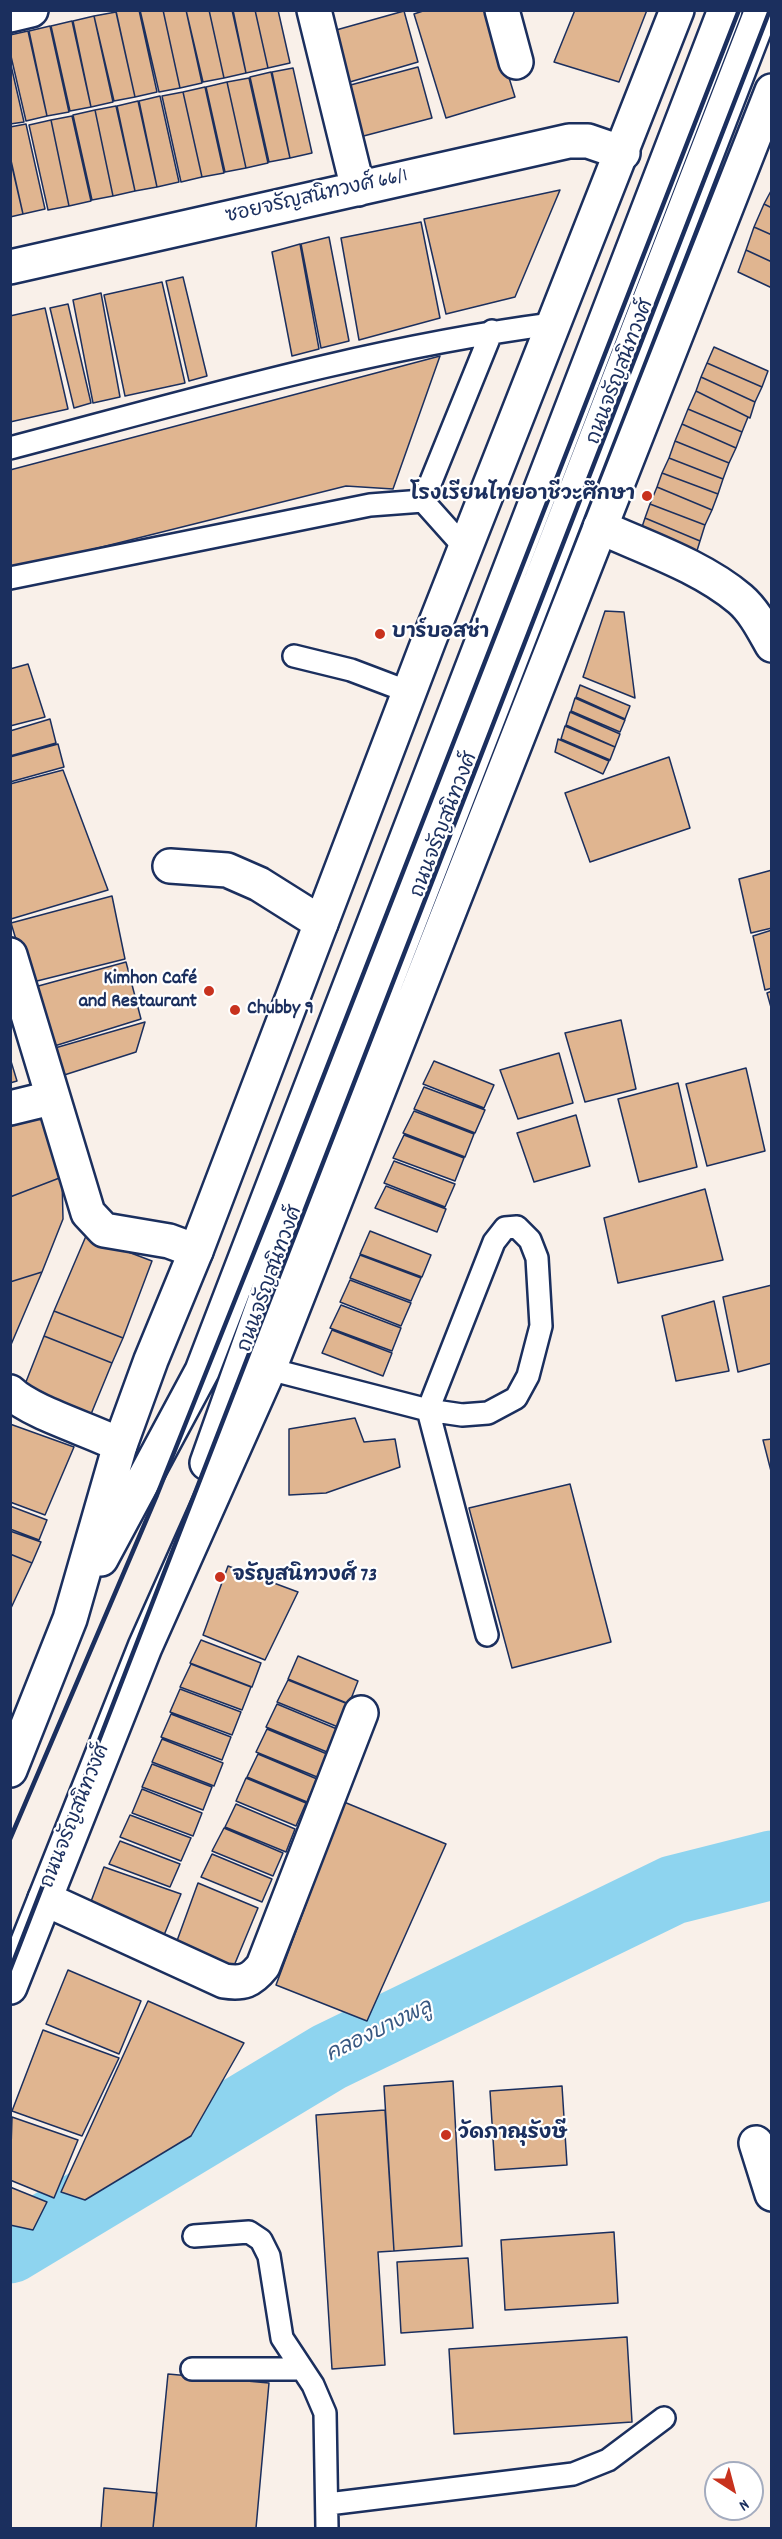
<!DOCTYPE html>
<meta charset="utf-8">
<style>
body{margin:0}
#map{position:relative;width:782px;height:2539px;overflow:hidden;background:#f9f0e9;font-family:Dekko,sans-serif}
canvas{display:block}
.frame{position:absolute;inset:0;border:12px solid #1b2f5e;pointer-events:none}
.north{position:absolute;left:704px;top:2461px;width:60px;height:60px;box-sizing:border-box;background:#fff;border:2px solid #a4acbf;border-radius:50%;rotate:144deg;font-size:16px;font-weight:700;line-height:24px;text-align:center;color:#1b2f5e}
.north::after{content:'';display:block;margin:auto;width:21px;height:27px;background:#c8321e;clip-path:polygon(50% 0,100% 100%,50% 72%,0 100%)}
</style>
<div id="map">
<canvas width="782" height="2539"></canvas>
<div class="frame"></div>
<div class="north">N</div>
</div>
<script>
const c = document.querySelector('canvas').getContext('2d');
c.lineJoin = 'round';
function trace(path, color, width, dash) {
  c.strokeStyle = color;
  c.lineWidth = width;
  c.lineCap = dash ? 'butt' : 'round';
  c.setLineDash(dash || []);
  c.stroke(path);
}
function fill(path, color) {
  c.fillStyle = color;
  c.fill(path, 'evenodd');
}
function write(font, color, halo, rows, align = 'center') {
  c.font = font + ' Dekko,"Playpen Sans Thai",sans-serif';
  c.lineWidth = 4.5;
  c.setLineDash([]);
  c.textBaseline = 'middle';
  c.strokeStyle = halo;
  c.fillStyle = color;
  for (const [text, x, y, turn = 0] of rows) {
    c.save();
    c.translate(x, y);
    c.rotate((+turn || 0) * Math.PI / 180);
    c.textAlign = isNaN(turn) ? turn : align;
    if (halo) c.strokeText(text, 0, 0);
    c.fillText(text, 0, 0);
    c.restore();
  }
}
trace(new Path2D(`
 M10,2249L329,2057L673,1890L772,1865`), '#8ed4ef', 69);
const building = new Path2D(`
 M139,10L157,92L135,97L116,11Z
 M140,10H163L180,88L159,92Z
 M163,10H186L202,83L180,88Z
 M186,10H209L224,78L203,82Z
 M209,10H232L246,73L224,78Z
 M233,10H255L268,68L246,73Z
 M255,10H278L290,63L268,68Z
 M426,10H488L515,97L446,118L414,14Z
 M575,10H647L619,82L554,62Z
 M404,11L418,62L343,84L329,32Z
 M116,12L135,97L114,101L94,16Z
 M94,16L113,102L91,107L73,21Z
 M72,21L91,107L70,111L51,26Z
 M50,26L69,112L47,116L29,31Z
 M28,31L47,116L26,121L10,52V35Z
 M10,61L24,122L10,124Z
 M418,67L432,118L356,138L343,87Z
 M293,68L312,153L290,158L272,72Z
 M271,72L290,158L269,162L250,77Z
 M249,78L268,163L246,168L227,82Z
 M227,82L246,168L225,172L206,87Z
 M205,87L224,173L202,177L183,92Z
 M183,92L202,177L181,182L162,96Z
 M160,96L179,182L157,187L139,101Z
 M138,101L157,187L135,191L117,106Z
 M116,106L135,191L113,196L95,110Z
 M95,110L113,196L92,200L73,115Z
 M72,116L91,201L69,206L51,120Z
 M51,120L69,206L48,210L29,125Z
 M26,124L45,209L23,214L10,156V127Z
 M10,158L23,214L10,217Z
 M772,189V208L764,204Z
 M560,190L515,297L446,314L424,219Z
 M764,204L772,208V235L754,227Z
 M421,222L440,318L359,340L341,238Z
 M754,227L772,235V262L746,250Z
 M329,237L349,341L321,348L301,244Z
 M300,244L319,349L292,356L272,252Z
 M746,250L772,262V288L738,272Z
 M183,277L207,376L189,381L166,281Z
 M162,282L185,383L125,396L104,295Z
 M101,293L120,397L93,403L73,300Z
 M68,304L91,403L74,408L50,308Z
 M45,308L68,409L10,422V316Z
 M714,347L768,371L762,387L707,363Z
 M440,356L393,489L346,486L10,570V470Z
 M707,363L762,387L755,402L701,377Z
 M701,377L755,402L750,418L696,391Z
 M696,391L748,417L742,432L688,409Z
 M688,409L742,432L736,448L682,424Z
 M682,424L736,448L729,463L675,441Z
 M675,441L729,463L723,479L669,458Z
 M669,458L723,479L718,494L662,473Z
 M662,473L718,494L712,510L657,487Z
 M657,487L712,510L705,525L650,504Z
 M650,504L705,525L700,541L645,518Z
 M645,518L700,541L695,557L640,533Z
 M605,611L624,612L635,698L583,677Z
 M28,664L45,717L10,726V669Z
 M580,685L630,706L625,719L576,697Z
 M575,698L625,720L620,732L571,711Z
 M570,712L620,734L615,747L566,725Z
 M50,719L56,743L10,756V731Z
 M565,726L615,747L610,760L561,739Z
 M558,739L609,761L603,774L555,752Z
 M58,744L64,767L10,782V757Z
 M669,757L690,828L590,862L565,793Z
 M63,770L108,890L11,919L10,784Z
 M772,870V928L751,933L739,879Z
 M112,896L125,959L29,983L11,923Z
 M772,930V988L765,990L753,936Z
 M126,962L141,1019L48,1048L31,988Z
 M772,991V1011L767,993Z
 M621,1020L636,1089L585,1102L565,1033Z
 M145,1022L136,1052L58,1077L48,1050Z
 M559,1053L573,1103L518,1119L500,1070Z
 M10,1058L17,1081L10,1083Z
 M434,1061L494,1085L484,1108L423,1084Z
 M746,1068L765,1151L707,1166L686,1084Z
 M678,1083L697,1167L639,1182L618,1099Z
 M424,1087L485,1110L475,1133L414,1109Z
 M40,1109L62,1177L10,1197V1120Z
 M414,1111L474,1134L465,1157L403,1133Z
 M576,1115L590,1166L534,1182L517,1133Z
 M404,1135L464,1158L455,1181L393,1158Z
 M394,1161L455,1184L445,1207L384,1183Z
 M62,1177L63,1219L42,1272L10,1282V1197Z
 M386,1186L446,1209L437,1232L375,1208Z
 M705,1189L723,1260L618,1283L604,1218Z
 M370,1231L431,1255L422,1277L360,1254Z
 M86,1236L152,1261L123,1338L54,1311Z
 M360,1255L421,1278L411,1301L350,1278Z
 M42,1272L10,1347V1282Z
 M350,1280L411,1303L401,1326L340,1302Z
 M772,1285V1363L738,1372L723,1297Z
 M714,1301L729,1371L676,1381L662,1316Z
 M341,1305L401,1328L392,1351L330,1328Z
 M54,1311L123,1338L112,1363L44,1336Z
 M332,1330L392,1353L383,1376L322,1353Z
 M44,1336L112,1363L89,1419L22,1392Z
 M355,1418L364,1442L395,1439L400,1467L326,1493L289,1495V1429Z
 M10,1424L74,1447L45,1515L10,1502Z
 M772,1439V1475L763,1440Z
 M570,1484L611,1642L512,1668L469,1508Z
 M10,1506L47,1520L39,1540L10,1529Z
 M10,1531L41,1542L32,1563L10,1554Z
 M10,1554L32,1563L11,1608H10Z
 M228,1566L298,1592L265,1660L203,1635Z
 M201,1640L261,1663L252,1687L190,1663Z
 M298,1656L358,1681L349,1704L288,1679Z
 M191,1664L251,1687L242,1710L180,1687Z
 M288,1680L348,1704L338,1727L277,1702Z
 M180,1689L241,1712L232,1735L170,1712Z
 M277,1704L337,1729L327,1752L266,1727Z
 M171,1714L231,1737L222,1760L161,1737Z
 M267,1729L327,1754L317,1777L256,1752Z
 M162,1739L223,1763L214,1786L152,1762Z
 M258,1754L317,1779L307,1802L247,1777Z
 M152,1764L212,1787L203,1810L142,1787Z
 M246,1778L306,1803L296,1826L236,1801Z
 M142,1789L202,1813L193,1836L132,1813Z
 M344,1802L446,1844L367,2021L276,1985Z
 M236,1804L295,1829L286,1852L225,1827Z
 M130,1815L191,1838L181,1861L120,1837Z
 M224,1828L283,1853L273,1876L212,1851Z
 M120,1841L180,1864L170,1887L109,1864Z
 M212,1854L272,1879L262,1902L201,1877Z
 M104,1867L181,1894L162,1940L87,1912Z
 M198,1883L258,1908L231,1973L174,1949Z
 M68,1970L141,2001L119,2054L46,2024Z
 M148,2001L244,2043L191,2136L85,2200L61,2192Z
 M43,2030L119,2058L82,2136L12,2111Z
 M453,2081L462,2246L394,2251L384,2086Z
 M562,2086L567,2165L495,2170L490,2091Z
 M385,2110L394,2251L378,2252L385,2365L332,2369L316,2115Z
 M12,2117L78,2140L54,2198L10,2180Z
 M10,2187L47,2202L33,2230L10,2225Z
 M614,2232L618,2303L505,2310L501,2240Z
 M468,2258L473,2328L401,2333L397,2262Z
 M627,2337L632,2422L454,2434L449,2349Z
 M168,2374L269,2383L256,2528H153Z
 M104,2488L157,2493L153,2528H101Z`);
fill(building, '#e0b590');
trace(building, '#1b2f5e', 1.5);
const service = new Path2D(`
 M10,448C189,401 368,348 552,324
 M423,501L492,331
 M10,578L370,505L423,501L465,548
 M294,656L351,670L409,692
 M269,1369L428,1410L462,1415L488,1413L516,1398L528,1376L541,1326L537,1258L530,1240L517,1227L505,1228L494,1242L428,1410L487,1635
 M194,2236L249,2232L261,2240L269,2256L282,2338L313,2385L325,2413L327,2528
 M192,2369H301
 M328,2504L573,2474L608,2460L664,2418`);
const minor = new Path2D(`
 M314,10L358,189
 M502,10L516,62
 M10,15L31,10
 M10,267L569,141H588L623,153
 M600,527C646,548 701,566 740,599C754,611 763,629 772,645
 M170,866L227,870L259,884L321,923
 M10,955L88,1213L104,1230L169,1241L196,1251
 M10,1108L51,1098
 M10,1392C30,1412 91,1430 120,1445
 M45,1899L224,1981C243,1984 251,1981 263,1966L361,1713
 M756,2143L772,2194`);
const primary = new Path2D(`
 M207,1463L291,1227L762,10
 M101,1559L202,1371L725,10
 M10,1770L70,1619L120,1445L151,1360L196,1251L429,640L677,10
 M10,1987L145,1647L269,1369L772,91`);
trace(service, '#1b2f5e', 26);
trace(minor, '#1b2f5e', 38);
trace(primary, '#1b2f5e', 38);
trace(service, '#fff', 21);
trace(minor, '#fff', 33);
trace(primary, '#fff', 33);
trace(new Path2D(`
 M10,1839L157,1495L281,1185L739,10
 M10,1970L770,10`), '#1b2f5e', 4.5);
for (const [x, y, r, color] of [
 [647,496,6,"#c8321e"],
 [380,634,6,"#c8321e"],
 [209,991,6,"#c8321e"],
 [235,1010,6,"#c8321e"],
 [220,1577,6,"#c8321e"],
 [446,2135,6,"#c8321e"]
]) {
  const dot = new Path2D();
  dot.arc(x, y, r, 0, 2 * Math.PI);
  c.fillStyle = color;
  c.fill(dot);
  trace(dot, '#fff', 2);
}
write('20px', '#1b2f5e', '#fff', [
 ["ซอยจรัญสนิทวงศ์ 66/1",317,198,-13],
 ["ถนนจรัญสนิทวงศ์",622,373,-69],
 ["ถนนจรัญสนิทวงศ์",446,826,-69],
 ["ถนนจรัญสนิทวงศ์",272,1280,-70],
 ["ถนนจรัญสนิทวงศ์",77,1817,-68]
]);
write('bold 20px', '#1b2f5e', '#fff', [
 ["โรงเรียนไทยอาชีวะศึกษา",635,496,"right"],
 ["บาร์บอสซ่า",392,634],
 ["Kimhon Café",197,980,"right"],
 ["and Restaurant",197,1003,"right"],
 ["Chubby 9",247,1010],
 ["จรัญสนิทวงศ์ 73",232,1577],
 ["วัดภาณุรังษี",458,2135]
], 'left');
write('italic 21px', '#385882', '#fff', [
 ["คลองบางพลู",380,2033,-26]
]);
</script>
